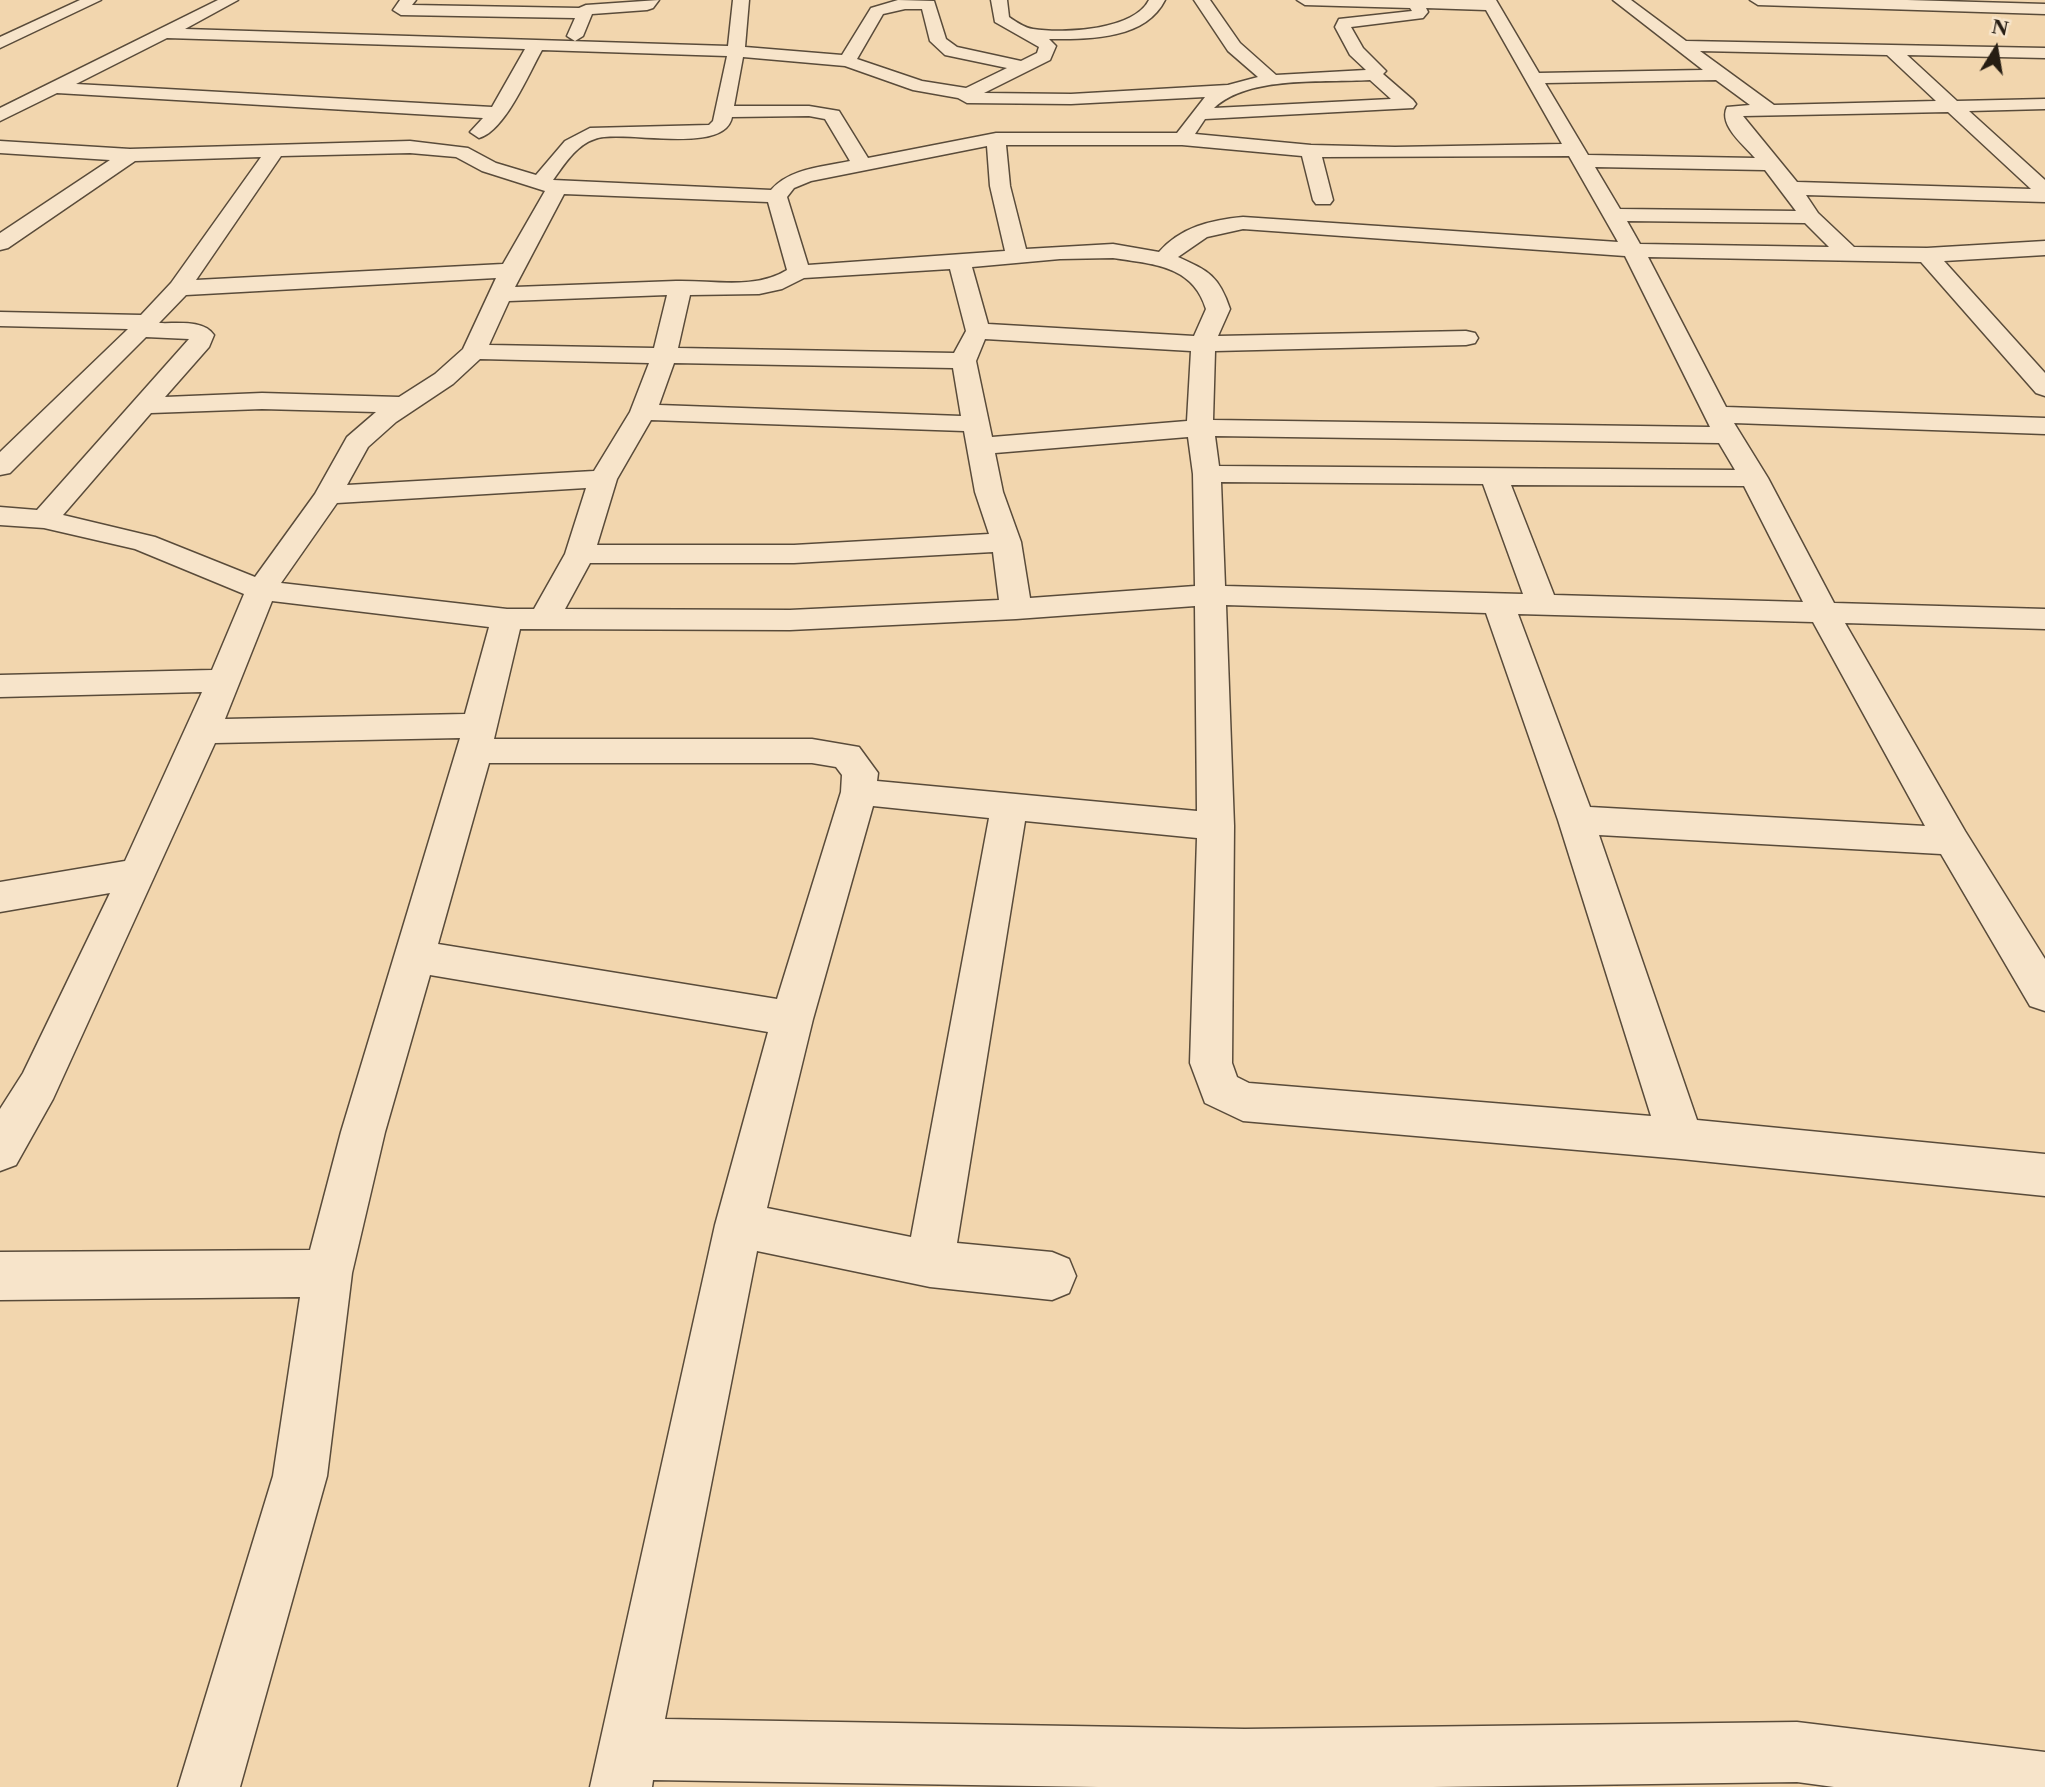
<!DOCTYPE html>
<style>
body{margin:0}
#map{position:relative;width:2045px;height:1787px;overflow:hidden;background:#f2d6ae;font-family:"Libre Caslon Text",serif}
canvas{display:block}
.north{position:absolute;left:1961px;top:14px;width:70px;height:70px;-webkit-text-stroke:5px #f7e4ca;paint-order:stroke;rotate:11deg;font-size:19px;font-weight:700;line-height:28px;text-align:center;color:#261d13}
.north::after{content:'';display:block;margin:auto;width:24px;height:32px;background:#261d13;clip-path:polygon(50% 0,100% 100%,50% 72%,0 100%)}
</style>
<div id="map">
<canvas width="2045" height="1787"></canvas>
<div class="north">N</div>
</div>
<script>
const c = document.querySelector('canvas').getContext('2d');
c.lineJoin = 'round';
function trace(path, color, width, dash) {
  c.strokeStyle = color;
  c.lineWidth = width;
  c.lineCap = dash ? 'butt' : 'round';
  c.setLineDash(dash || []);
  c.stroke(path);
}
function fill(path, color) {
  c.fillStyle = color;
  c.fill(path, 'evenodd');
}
const minor = new Path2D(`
 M80,0H101L0,48V37Z
 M218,0H238L185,29L728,46L733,0H749L745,47L842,55L871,8L898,0L934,1L946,39L957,47L1021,61L1037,53L1039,47L995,22L991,0H1007L1009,17C1016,22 1025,28 1033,29C1064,34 1134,30 1149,0H1165C1145,40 1089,39 1049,39L1056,46L1050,60L984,93L1071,94L1228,85L1258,77L1228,51L1194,0H1210L1240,43L1276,75L1366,70L1350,55L1335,27L1339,19L1412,11L1410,8L1305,5L1297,0H1496L1539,73L1703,70L1613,0H1631L1686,41L2045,48V58L1907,55L1957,101L2045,99V109L1969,111L2045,180V202L1806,195L1818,213L1854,247L1927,248L2045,241V255L1944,261L2045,373V396L2036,393L1921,262L1648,257L1726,407L2045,418V434L1734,423L1768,478L1834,603L2045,609V629L1845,623L1965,831L2045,959V1011L2030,1006L1941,854L1599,835L1697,1120L2045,1154V1196L1681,1159L1243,1121L1205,1103L1190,1063L1197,838L1025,821L957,1243L1052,1252L1069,1259L1076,1276L1069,1293L1052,1300L930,1287L757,1251L665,1719L1245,1729L1797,1722L2045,1752V1787H1834L1797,1782L1433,1787H1098L653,1780L652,1787H590L715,1225L768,1032L430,975L385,1132L352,1273L327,1476L240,1787H178L273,1476L300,1297L0,1300V1252L310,1250L341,1132L460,738L215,743L53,1099L16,1165L0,1171V1109L23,1073L110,893L0,912V882L125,861L202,692L0,697V675L212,670L244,594L135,549L44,528L0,525V507L37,510L189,339L146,337L10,473L0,475V452L128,329L0,326V312L141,315L171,283L261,157L135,161L8,248L0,250V233L110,160L0,153V141L130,149L410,141L468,148L496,163L536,175L565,141L590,128L709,125L713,121L727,56L542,50C529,73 505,131 479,138L470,132L483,118L57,93L0,121V108ZM1426,8L1486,10L1562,144L1395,147L1311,145L1195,134L1205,119L1413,108L1416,104L1413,100L1383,74L1386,71L1363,48L1351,27L1423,18L1428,12ZM905,9H922L930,41L945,55L1007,68L966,88L922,81L857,59L883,14ZM167,38L525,49L492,107L76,84ZM1700,51L1887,55L1936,101L1774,105ZM743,57L845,66L913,90L958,98L967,103L1071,104L1205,97L1177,133H996L868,158L839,111L809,106H734ZM1370,80L1391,99L1214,108C1249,75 1324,83 1370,80ZM1716,80L1750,105L1727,107C1718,125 1744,145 1755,158L1588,155L1545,83ZM1948,112L2031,189L1797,182L1743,116ZM809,116L825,119L850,161C823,167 790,168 771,190L553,180C564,165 576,145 595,139C623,129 725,156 732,117ZM1006,145H1182L1302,156L1313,200L1316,204H1330L1333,200L1322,157L1569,156L1618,242L1243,217C1211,220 1181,227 1159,252L1113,244L1026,249L1010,186ZM987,146L990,186L1005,251L808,265L787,197L794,188L811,181ZM410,153L456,157L482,171L545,191L503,264L196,280L281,156ZM1595,167L1765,170L1796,211L1620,209ZM564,194L768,202L787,270C755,290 713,280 676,281C623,283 569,285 515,287ZM1627,221L1805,223L1829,247L1640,244ZM1243,229L1625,256L1710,427L1213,420L1215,351L1466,345L1475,343L1478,338L1475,333L1466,331L1218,336L1230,309C1219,276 1209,271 1178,257L1207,237ZM1113,258C1152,264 1193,265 1206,309L1194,336L988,324L972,267L1060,259ZM950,269L966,331L954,353L678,348L690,295L759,294L782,289L804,278ZM496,278L463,349L435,374L399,397L262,393L165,397L209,347L214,335C203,319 176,324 159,323L186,295ZM667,295L654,348L489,345L509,301ZM985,339L1191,351L1187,421L992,437L976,361ZM480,359L649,363L630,412L594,471L347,485L368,447L396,422L453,384ZM674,363L953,368L961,416L659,405ZM262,409L376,412L347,437L315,494L255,577L155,537L63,515L151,413ZM651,420L964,431L975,492L989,534L794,545H597L617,479ZM1215,436L1719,443L1735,470L1219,466ZM1188,437L1193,474L1195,586L1030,598L1021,542L1003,492L995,453ZM1221,482L1483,484L1523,594L1225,586ZM1511,485L1744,486L1803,602L1554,595ZM586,488L565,554L534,609H507L281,583L337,503ZM993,552L999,600L790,610L565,609L590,563H794ZM272,601L489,627L465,714L225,719ZM1226,605L1486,613L1558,820L1651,1116L1249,1083L1237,1077L1232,1063L1234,826ZM1195,606L1197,811L877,781L878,773L859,747L812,739H494L520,629L790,630L1016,619ZM1518,614L1813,622L1925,826L1590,807ZM489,763H812L836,767L842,775L841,792L777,999L438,944ZM873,806L989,818L911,1237L767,1208L813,1019Z
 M400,0H416L412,5L579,8L586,5L659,0L653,8L647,10L592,14L583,36L575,41L567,36L575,18L401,15L393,10Z
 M1750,0H1907L2045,4V14L1758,5Z`);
trace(minor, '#594b3a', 3);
fill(minor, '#f7e4ca');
</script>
